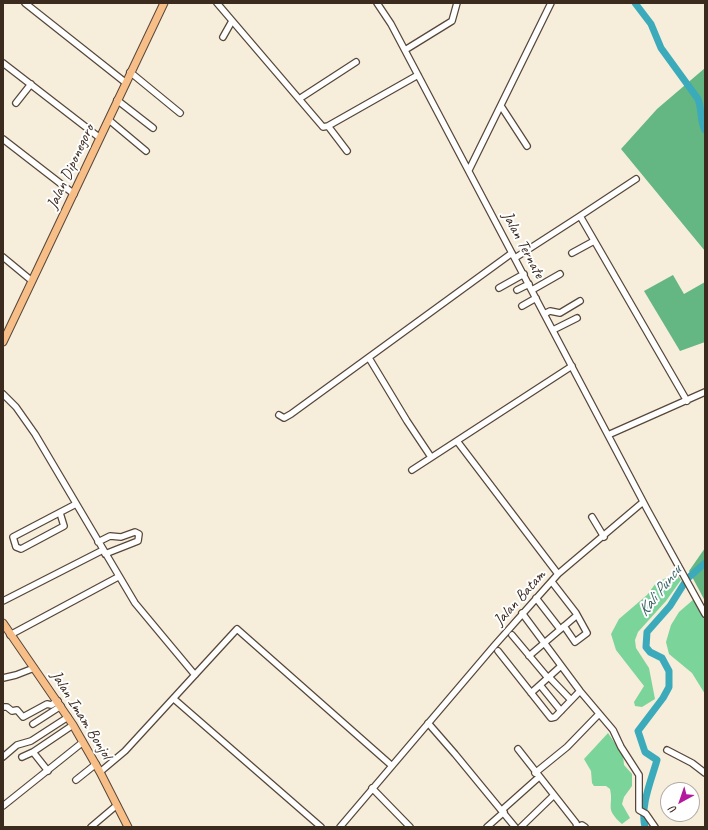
<!DOCTYPE html>
<style>
body{margin:0}
#map{position:relative;width:708px;height:830px;overflow:hidden;background:#f6eddb;font-family:Caveat,sans-serif}
canvas{display:block}
.frame{position:absolute;inset:0;border:4px solid #3b2a1e;pointer-events:none}
.north{position:absolute;left:660px;top:782px;width:40px;height:40px;box-sizing:border-box;background:#fff;border:1px solid #b1aaa5;border-radius:50%;rotate:220deg;font-size:11px;font-weight:700;line-height:16px;text-align:center;color:#3b2a1e}
.north::after{content:'';display:block;margin:auto;width:14px;height:18px;background:#b5179e;clip-path:polygon(50% 0,100% 100%,50% 72%,0 100%)}
</style>
<div id="map">
<canvas width="708" height="830"></canvas>
<div class="frame"></div>
<div class="north">U</div>
</div>
<script>
const c = document.querySelector('canvas').getContext('2d');
c.lineJoin = 'round';
function fill(path, color) {
  c.fillStyle = color;
  c.fill(path, 'evenodd');
}
function trace(path, color, width, dash) {
  c.strokeStyle = color;
  c.lineWidth = width;
  c.lineCap = dash ? 'butt' : 'round';
  c.setLineDash(dash || []);
  c.stroke(path);
}
function write(font, color, halo, rows, align = 'center') {
  c.font = font + ' Caveat,sans-serif';
  c.lineWidth = 4;
  c.setLineDash([]);
  c.textBaseline = 'middle';
  c.strokeStyle = halo;
  c.fillStyle = color;
  for (const [text, x, y, turn = 0] of rows) {
    c.save();
    c.translate(x, y);
    c.rotate((+turn || 0) * Math.PI / 180);
    c.textAlign = isNaN(turn) ? turn : align;
    if (halo) c.strokeText(text, 0, 0);
    c.fillText(text, 0, 0);
    c.restore();
  }
}
fill(new Path2D(`
 M676,573L681,580L666,601L638,632L635,640L636,648L649,668L655,699L642,707L635,706L634,702L644,686L616,650L611,634L619,619L647,595L656,583Z
 M694,599L705,619V694L692,673L669,654L666,642L671,625L679,612Z
 M608,733L623,755L624,765L632,774V786L624,797L622,804L630,818L622,824C604,808 614,807 610,789L606,786H594L592,783L591,771L584,759Z`), '#7bd49a');
fill(new Path2D(`
 M705,68V251L621,149L657,109Z
 M673,275L684,294L705,282V342L680,351L644,291Z
 M705,548V601L689,571Z`), '#64b682');
trace(new Path2D(`
 M635,3L651,24L661,48L698,99C702,109 700,122 705,130
 M645,827C640,806 651,781 657,760L645,752L638,731L663,698L669,687V671L662,658L650,652L646,647L647,632L670,606L687,579L705,563`), '#3baaba', 7);
const minor = new Path2D(`
 M25,3L126,83
 M217,3L323,127L328,126L418,75
 M377,3L391,24L647,509L705,614
 M223,37L232,21
 M405,50L452,21L457,3
 M3,63L100,138
 M130,72L180,113
 M299,99L356,62
 M117,100L153,128
 M16,103L31,84
 M501,106L527,146
 M109,120L146,151
 M328,126L347,151
 M3,139L74,194
 M469,170L551,3
 M636,179L580,216L687,401
 M572,253L594,241
 M3,257L32,281
 M515,258L580,216
 M499,288L524,274
 M517,290L529,284
 M532,290L560,274
 M522,306L536,298
 M544,314L550,311L560,313L580,301
 M553,330L577,318
 M369,358L407,421L431,457
 M3,394L16,407L35,434L135,603L195,675
 M279,415L284,418L291,414L512,253
 M608,435L705,392
 M457,441L558,574
 M412,470L572,366
 M60,513L64,526L21,549L16,547L13,537L76,504
 M592,517L604,537
 M98,542L110,536L121,537L135,532L139,534L138,541L105,554
 M552,582L576,613L587,633L575,642L564,626
 M536,598L560,629
 M3,601L103,550
 M522,613L580,691L613,730L621,747L639,775V810L646,814L655,827
 M10,635L118,577
 M512,635L548,678
 M498,651L551,718L555,717L580,691
 M529,656L576,616
 M549,677L571,700
 M3,678L16,675L34,668
 M540,685L561,711
 M531,693L561,666
 M174,699L321,827
 M3,707H7L12,711L17,710L23,717L47,704L51,705L58,701
 M428,723L455,754L515,827
 M33,724L61,706
 M518,749L576,823L577,827
 M667,750L692,763L705,773
 M33,752L73,725
 M3,757L17,745L31,741L68,717
 M22,757L33,752L48,771
 M100,772L125,751L237,629L391,765
 M535,773L567,747L599,714
 M76,780L96,764
 M372,788L410,827
 M3,806L83,742
 M502,810L539,777
 M91,827L117,805
 M340,827L494,646L558,574L643,502
 M487,827L504,812
 M521,827L553,796
 M577,827L582,825L585,827`);
const major = new Path2D(`
 M3,342L164,3
 M3,623L73,725L100,772L128,827`);
trace(minor, '#57473a', 8);
trace(major, '#57473a', 9);
trace(minor, '#fff', 5.5);
trace(major, '#f7be88', 7);
write('16px', '#3b2a1e', '#fff', [
 ["Jalan Diponegoro",71,167,-65],
 ["Jalan Ternate",523,245,62],
 ["Jalan Batam",520,598,-48],
 ["Jalan Imam Bonjol",81,715,58]
]);
write('italic 17px', '#3b6464', '#fff', [
 ["Kali Puncu",660,591,-52]
]);
</script>
